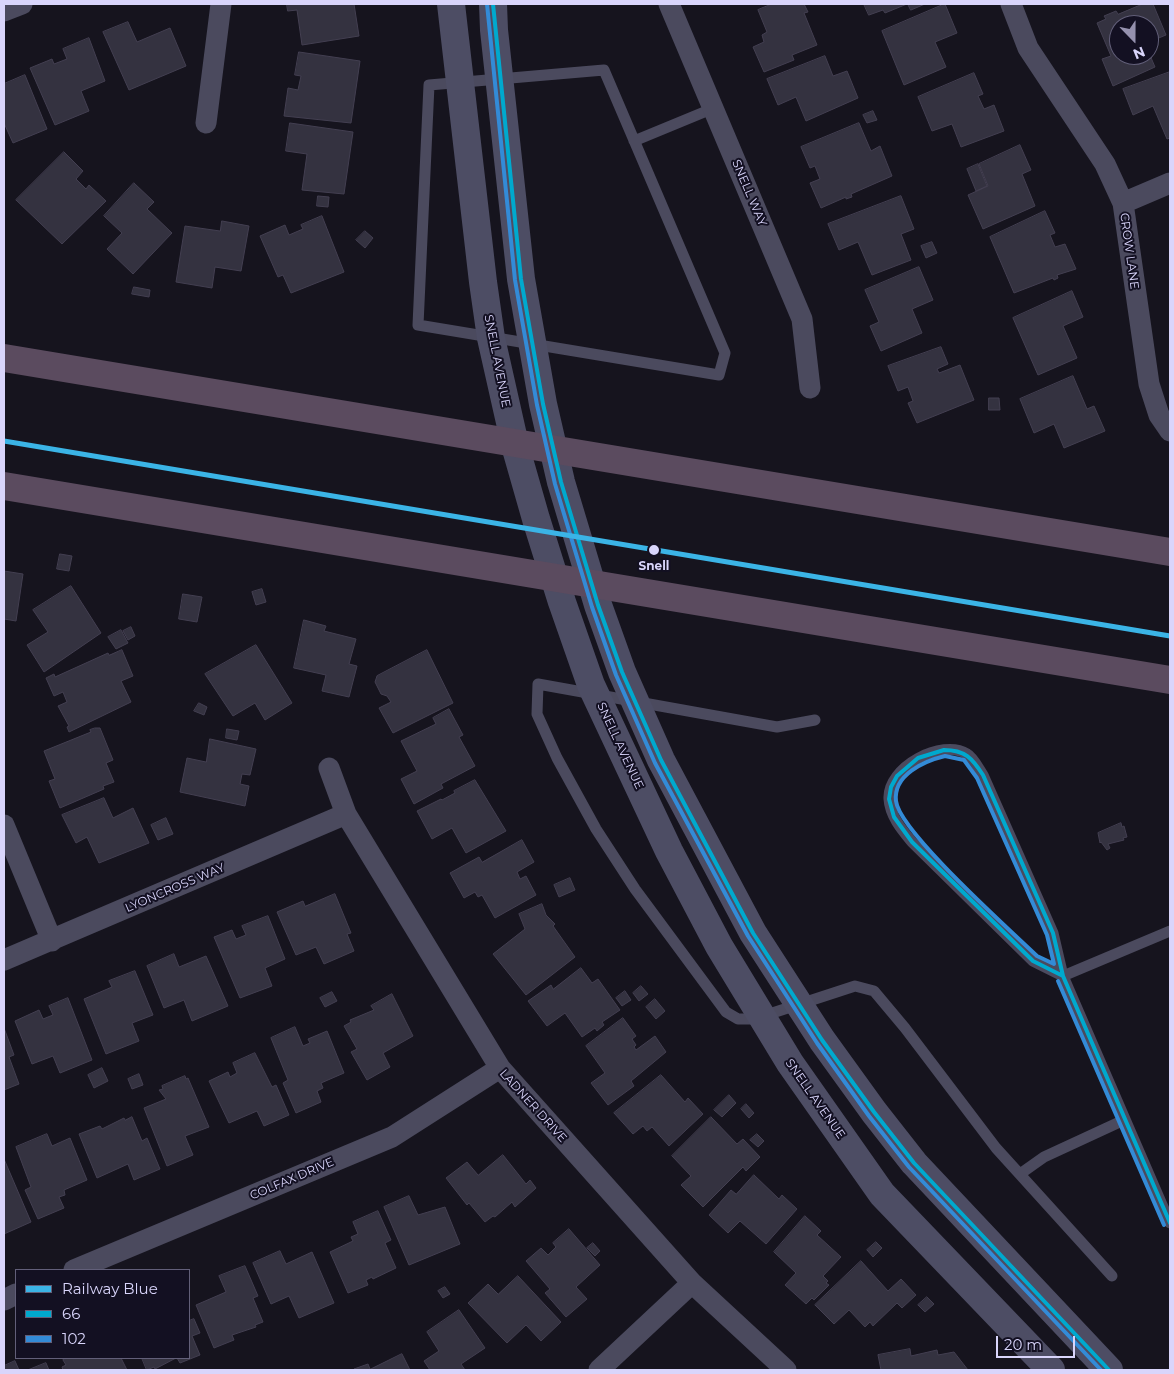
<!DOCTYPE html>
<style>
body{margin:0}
#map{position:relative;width:1174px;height:1374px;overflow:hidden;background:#16141e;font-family:Montserrat,sans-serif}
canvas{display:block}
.frame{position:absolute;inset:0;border:5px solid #d9d5fb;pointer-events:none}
.legend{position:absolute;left:15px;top:1269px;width:175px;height:90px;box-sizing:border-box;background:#131022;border:1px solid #625f79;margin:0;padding:6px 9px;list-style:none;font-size:15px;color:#d9d5fb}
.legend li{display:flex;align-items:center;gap:10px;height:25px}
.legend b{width:25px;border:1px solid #625f79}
.north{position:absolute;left:1109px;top:15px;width:50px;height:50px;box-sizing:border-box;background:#131022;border:1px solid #625f79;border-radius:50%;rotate:158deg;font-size:14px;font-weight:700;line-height:20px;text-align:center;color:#d9d5fb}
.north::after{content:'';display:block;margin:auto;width:18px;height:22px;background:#9591ae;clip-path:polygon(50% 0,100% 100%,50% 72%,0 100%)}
.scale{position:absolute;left:996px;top:1336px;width:79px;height:22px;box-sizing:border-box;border:2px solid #d9d5fb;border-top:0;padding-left:6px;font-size:15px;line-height:18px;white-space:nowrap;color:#d9d5fb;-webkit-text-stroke:4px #131022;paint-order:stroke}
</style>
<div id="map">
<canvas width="1174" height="1374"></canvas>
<div class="frame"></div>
<ul class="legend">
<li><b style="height:6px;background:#3bb4e6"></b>Railway Blue</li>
<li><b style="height:6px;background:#00a9ce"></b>66</li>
<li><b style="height:6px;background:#338bd7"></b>102</li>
</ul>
<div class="north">N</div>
<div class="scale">20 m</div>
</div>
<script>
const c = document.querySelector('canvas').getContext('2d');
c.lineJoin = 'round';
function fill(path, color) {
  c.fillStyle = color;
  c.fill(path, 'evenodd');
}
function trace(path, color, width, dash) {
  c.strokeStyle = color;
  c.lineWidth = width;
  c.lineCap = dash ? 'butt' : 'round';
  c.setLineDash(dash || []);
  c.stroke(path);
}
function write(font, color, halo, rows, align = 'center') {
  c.font = font + ' Montserrat,sans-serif';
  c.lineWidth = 4;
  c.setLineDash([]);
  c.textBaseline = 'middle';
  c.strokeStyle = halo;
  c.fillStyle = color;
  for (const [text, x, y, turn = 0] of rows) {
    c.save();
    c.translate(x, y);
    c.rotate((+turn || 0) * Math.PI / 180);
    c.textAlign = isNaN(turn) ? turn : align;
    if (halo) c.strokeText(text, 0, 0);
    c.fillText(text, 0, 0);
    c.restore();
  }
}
const building = new Path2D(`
 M287,4H354L359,36L302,45L297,10L288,11Z
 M772,4H804L808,12L804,13L817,45L792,55L794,60L764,72L753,47L764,42L762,35L767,32L758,10Z
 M864,4H907L885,13L883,10L869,15Z
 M908,4H925L911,10Z
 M945,4L957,33L935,42L946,67L904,85L882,31Z
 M1143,4H1153L1166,35L1149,42V25H1119V55H1149V53L1155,67L1113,86L1102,59L1111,56L1097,23L1106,19L1104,16L1116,11L1118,14Z
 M128,22L137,42L170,28L186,66L129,90L103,32Z
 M89,38L105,81L81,91L89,111L55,125L30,68L52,59L54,64L67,59L63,49Z
 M299,52L360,61L351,123L284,116L288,88L298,90L301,76L295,75Z
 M825,56L833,76L847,71L858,98L806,121L796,97L778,105L767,79Z
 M1170,72V138L1167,139L1153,106L1133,115L1123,89Z
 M974,73L983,94L978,96L984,109L994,105L1004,131L961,147L952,124L932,131L918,97Z
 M25,75L47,129L13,143L4,123V84Z
 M873,111L877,120L867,123L863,115Z
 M290,123L353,132L344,194L302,190L307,154L286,151Z
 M859,123L871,151L880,146L892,176L851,194L852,197L846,199V197L821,208L810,183L820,179L815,166L810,168L801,147Z
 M1020,145L1031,170L1022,174L1035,206L983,229L968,195L988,186L979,164Z
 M64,152L83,171L76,179L86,189L89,185L106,201L62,244L16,200Z
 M978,164L987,186L976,191L967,169Z
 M134,183L154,202L147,209L172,233L133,274L107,249L122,233L104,216Z
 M318,196L329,197L328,207L317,206Z
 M901,196L914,229L901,234L911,260L872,275L858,242L839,250L828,224Z
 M1045,211L1055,233L1050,235L1055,247L1065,244L1076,269L1057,275L1058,278L1054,280L1053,278L1014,293L990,237Z
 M322,216L344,272L291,293L283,275L278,277L260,236L285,225L289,235L303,229L301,225Z
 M222,221L249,226L241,271L215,267L212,288L176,282L185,226L220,231Z
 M365,231L373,238L365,248L356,240Z
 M932,242L937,253L926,258L921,246Z
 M919,267L933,300L912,309L922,333L881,351L870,326L879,322L865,290Z
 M134,287L150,290L149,297L132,294Z
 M1072,291L1083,317L1063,326L1077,358L1038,375L1013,318Z
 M941,347L948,364L937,369L939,373L960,365L974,400L917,423L908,403L913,401L908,387L898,391L888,366Z
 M1073,376L1087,409L1094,406L1105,431L1064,448L1054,424L1034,433L1020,399Z
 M989,398H999L1000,410H989Z
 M60,554L72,556L69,571L57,569Z
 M4,571L23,574L16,621L4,619Z
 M71,586L101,633L44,672L27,645L48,632L33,610Z
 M262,589L266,602L256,605L252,592Z
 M183,594L202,597L197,622L179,619Z
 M304,620L326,626L324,631L356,639L349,664L357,666L349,697L322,691L326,675L294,668Z
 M131,627L135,636L128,640L123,631Z
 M121,630L128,643L116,649L108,637Z
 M256,645L292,703L265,720L255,703L233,716L205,674Z
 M122,650L133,676L121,681L131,702L69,732L67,727L69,726L58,706L67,702L63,692L54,696L46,678L54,674L55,677L108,653L109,655Z
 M427,650L453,703L393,733L379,708L391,702L387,696L381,694L375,682L377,676Z
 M199,703L207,707L204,715L194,711Z
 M449,709L463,735L459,737L475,766L441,784L443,788L414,804L401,779L417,771L401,741L436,724L433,718Z
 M95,728H100L113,760L106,763L114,782L103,786L104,789L60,808L49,781L55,779L44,751L91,732L90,730Z
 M227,729L239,731L237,740L226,738Z
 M210,739L256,749L250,775L242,774L240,784L249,786L245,806L180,792L187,758L206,762Z
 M475,780L506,831L466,853L452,828L432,839L417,811L441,799L442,800L455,793L454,791Z
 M104,798L113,818L133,808L149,843L99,863L87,837L76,843L62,815Z
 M166,818L173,834L158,840L151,825Z
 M1121,823L1122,827L1124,826L1127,837L1123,838L1124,840L1108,844L1110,848L1107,850L1101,842L1100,843L1098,833Z
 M522,840L534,862L517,872L520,879L526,876L536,895L495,918L482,895L478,897L475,892L464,898L450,873L479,857L482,862Z
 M570,878L575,890L559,897L554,885Z
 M335,894L351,933L347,934L354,951L324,964L316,947L296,955L277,912L303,901L305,906Z
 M542,904L546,915L555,924L553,926L575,957L526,995L493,954L525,929L519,914Z
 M268,916L285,959L265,968L272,986L240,998L214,937L232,930L236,939L246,935L242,926Z
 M174,954L179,967L206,956L228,1006L192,1021L184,1000L164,1008L147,966Z
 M581,968L592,983L598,979L620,1010L602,1022L604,1025L597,1031L595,1028L582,1037L565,1013L547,1026L528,1001L551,985L553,989Z
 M135,971L153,1015L132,1023L139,1041L106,1054L84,999L112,987L109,981Z
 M641,986L648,994L639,1001L633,993Z
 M625,991L631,1000L622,1006L616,998Z
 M332,992L337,1001L325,1007L320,998Z
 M392,994L413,1036L383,1053L390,1067L367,1080L351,1052L357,1049L344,1026L351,1022L350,1020L374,1010L371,1006Z
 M68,998L92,1060L60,1073L53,1056L32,1064L15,1021L39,1010L43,1019L53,1015L49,1006Z
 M655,999L665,1011L656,1019L646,1007Z
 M623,1018L636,1036L632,1039L636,1045L634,1047L636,1050L655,1036L666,1052L631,1081L634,1086L608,1105L591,1083L605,1073L586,1046Z
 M295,1027L303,1046L310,1043L308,1039L327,1031L344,1073L321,1083L323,1088L317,1091L321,1102L296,1113L283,1083L288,1080L271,1038Z
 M4,1028L14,1055L9,1057L19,1084L4,1090Z
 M255,1053L272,1087L276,1085L289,1115L264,1126L257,1111L229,1123L209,1081L228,1072L230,1077L237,1073L233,1063Z
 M102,1068L108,1081L94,1088L88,1075Z
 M139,1074L143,1085L132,1089L128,1079Z
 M661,1075L685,1102L688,1098L703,1114L669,1146L652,1127L647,1131L643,1126L633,1134L614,1113Z
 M185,1076L186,1079L188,1078L209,1127L185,1136L193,1155L167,1166L144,1108L166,1099L159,1090L163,1089L162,1086Z
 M729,1095L736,1103L722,1117L714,1110Z
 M746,1104L754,1113L749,1118L741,1109Z
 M132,1117L142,1141L147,1138L160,1169L134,1180L128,1164L97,1178L79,1134L100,1126L102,1129L124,1118L125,1120Z
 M711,1117L737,1144L743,1139L760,1157L746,1171L743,1167L703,1207L681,1185L691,1176L672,1156Z
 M47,1134L52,1146L70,1138L87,1180L64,1190L65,1195L59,1197L64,1208L38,1219L25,1190L31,1187L16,1147Z
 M757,1134L764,1141L758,1147L750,1140Z
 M503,1155L526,1184L530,1180L536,1188L515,1207L512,1202L495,1217L493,1216L485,1222L469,1203L467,1205L446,1178L467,1162L478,1175Z
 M4,1159L31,1222L4,1234Z
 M754,1175L779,1199L782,1195L797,1209L766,1244L740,1221L728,1233L709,1215L731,1190L736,1194Z
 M409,1196L418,1215L445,1207L460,1244L409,1265L384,1207Z
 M378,1211L391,1240L385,1243L396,1268L373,1279L372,1277L366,1280L368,1285L348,1293L330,1252L353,1241L351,1237L358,1234L353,1222Z
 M805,1216L821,1231L817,1235L841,1257L823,1276L828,1281L826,1283L829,1285L814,1300L812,1298L806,1304L785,1285L796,1273L774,1252Z
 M569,1229L600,1265L576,1287L587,1299L566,1317L545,1293L550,1289L526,1261L541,1248L548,1255L556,1247L553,1243Z
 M876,1242L882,1248L873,1257L867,1250Z
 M593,1243L600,1251L595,1256L587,1248Z
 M280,1251L286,1264L312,1252L334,1303L299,1318L289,1296L271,1304L253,1263Z
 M861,1261L888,1291L901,1279L916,1295L902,1308L897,1303L873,1326L870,1322L865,1327L849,1310L834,1324L815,1305Z
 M245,1266L258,1296L253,1298L263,1322L255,1325L256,1327L232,1335L234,1340L214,1348L196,1305L226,1292L219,1276Z
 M518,1276L561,1322L541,1341L526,1325L507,1343L468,1303L488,1284L498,1294Z
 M445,1287L450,1294L443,1298L438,1291Z
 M927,1297L934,1304L925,1312L918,1305Z
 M459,1310L485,1348L461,1364L465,1370H430L424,1361L439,1351L427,1332Z
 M194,1319L200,1333L192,1336L200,1355L180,1363L177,1358H189V1321Z
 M910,1349L911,1356L937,1350L938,1355L954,1352L968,1370H881L878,1355Z
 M402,1354L410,1370L354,1369L368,1364L370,1369Z
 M68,1358H121L127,1370H63L62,1367L66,1365L63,1360Z
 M142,1358H176L155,1369L154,1367L147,1370Z
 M15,1361L19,1370H4V1366Z
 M46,1363L49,1370H28Z`);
fill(building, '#343240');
trace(building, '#433f51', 1);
trace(new Path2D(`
 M604,70L725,353L719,375L418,325L429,85Z
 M634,141L714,108
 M815,720L777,727L538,684L537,714L557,758L596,829L635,889L726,1012L738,1019H754L855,986L874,991L905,1028L996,1148L1112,1276
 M1170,931L1063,976L1033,961L912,842C902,830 890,816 889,799C887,767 942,738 967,754C973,757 979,769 983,775L1053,933L1063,976L1170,1223
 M1020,1174L1044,1157L1124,1120`), '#4b4a5e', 11);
trace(new Path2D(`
 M669,4L802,319L810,388
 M1011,4L1028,48L1105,164L1123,203L1149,384L1159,415L1170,431
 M4,11L22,4
 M206,123L221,4
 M1123,203L1170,183
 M329,768L346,814L500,1068L692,1283L786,1370
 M4,825L52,941
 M4,960L346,814
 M74,1270L392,1137L500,1068
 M4,1300L16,1294
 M599,1370L692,1283`), '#4b4a5e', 21);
trace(new Path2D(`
 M451,4L483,282L491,338L516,449L536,519L562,602L591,685L669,851L719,946L790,1063L882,1194L1051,1370
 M493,4L494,30L521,279L543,404L561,482L598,605L622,672L661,760L753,933L822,1040L874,1112L914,1163L1109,1370`), '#4d4d64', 28);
trace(new Path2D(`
 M4,358L1170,552
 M4,486L1170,680`), '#5b4b5f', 28);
trace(new Path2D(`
 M493,4L521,279L543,404L561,482L598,605L622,672L661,760L753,933L822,1040L874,1112L914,1163L1109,1370
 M944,750C965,750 972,758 983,775L1053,933L1063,976L1033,961L912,842L894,817L889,799L891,787L897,776L918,758Z
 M1063,976L1170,1223`), '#00a9ce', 4);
trace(new Path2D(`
 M487,4L515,280L537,405L555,484L592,607L616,675L655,763L748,936L817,1043L869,1116L909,1167L1101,1370
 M945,756L964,760L977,778L1047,935L1054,964L1037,956C1010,930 899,831 896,801C893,775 924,761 945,756Z
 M1058,981L1164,1225`), '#338bd7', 4);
trace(new Path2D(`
 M4,441L1170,636`), '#3bb4e6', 5);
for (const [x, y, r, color] of [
 [654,550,6,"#d9d5fb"]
]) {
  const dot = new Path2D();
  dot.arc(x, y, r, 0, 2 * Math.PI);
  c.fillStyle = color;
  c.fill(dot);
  trace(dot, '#131022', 2);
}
write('12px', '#d9d5fb', '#131022', [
 ["SNELL WAY",749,193,67],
 ["CROW LANE",1129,251,82],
 ["SNELL AVENUE",497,361,79],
 ["SNELL AVENUE",620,746,65],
 ["LYONCROSS WAY",175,888,-23],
 ["SNELL AVENUE",815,1099,55],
 ["LADNER DRIVE",533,1106,48],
 ["COLFAX DRIVE",292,1179,-23]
]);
write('bold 12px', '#d9d5fb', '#131022', [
 ["Snell",654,566]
]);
</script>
